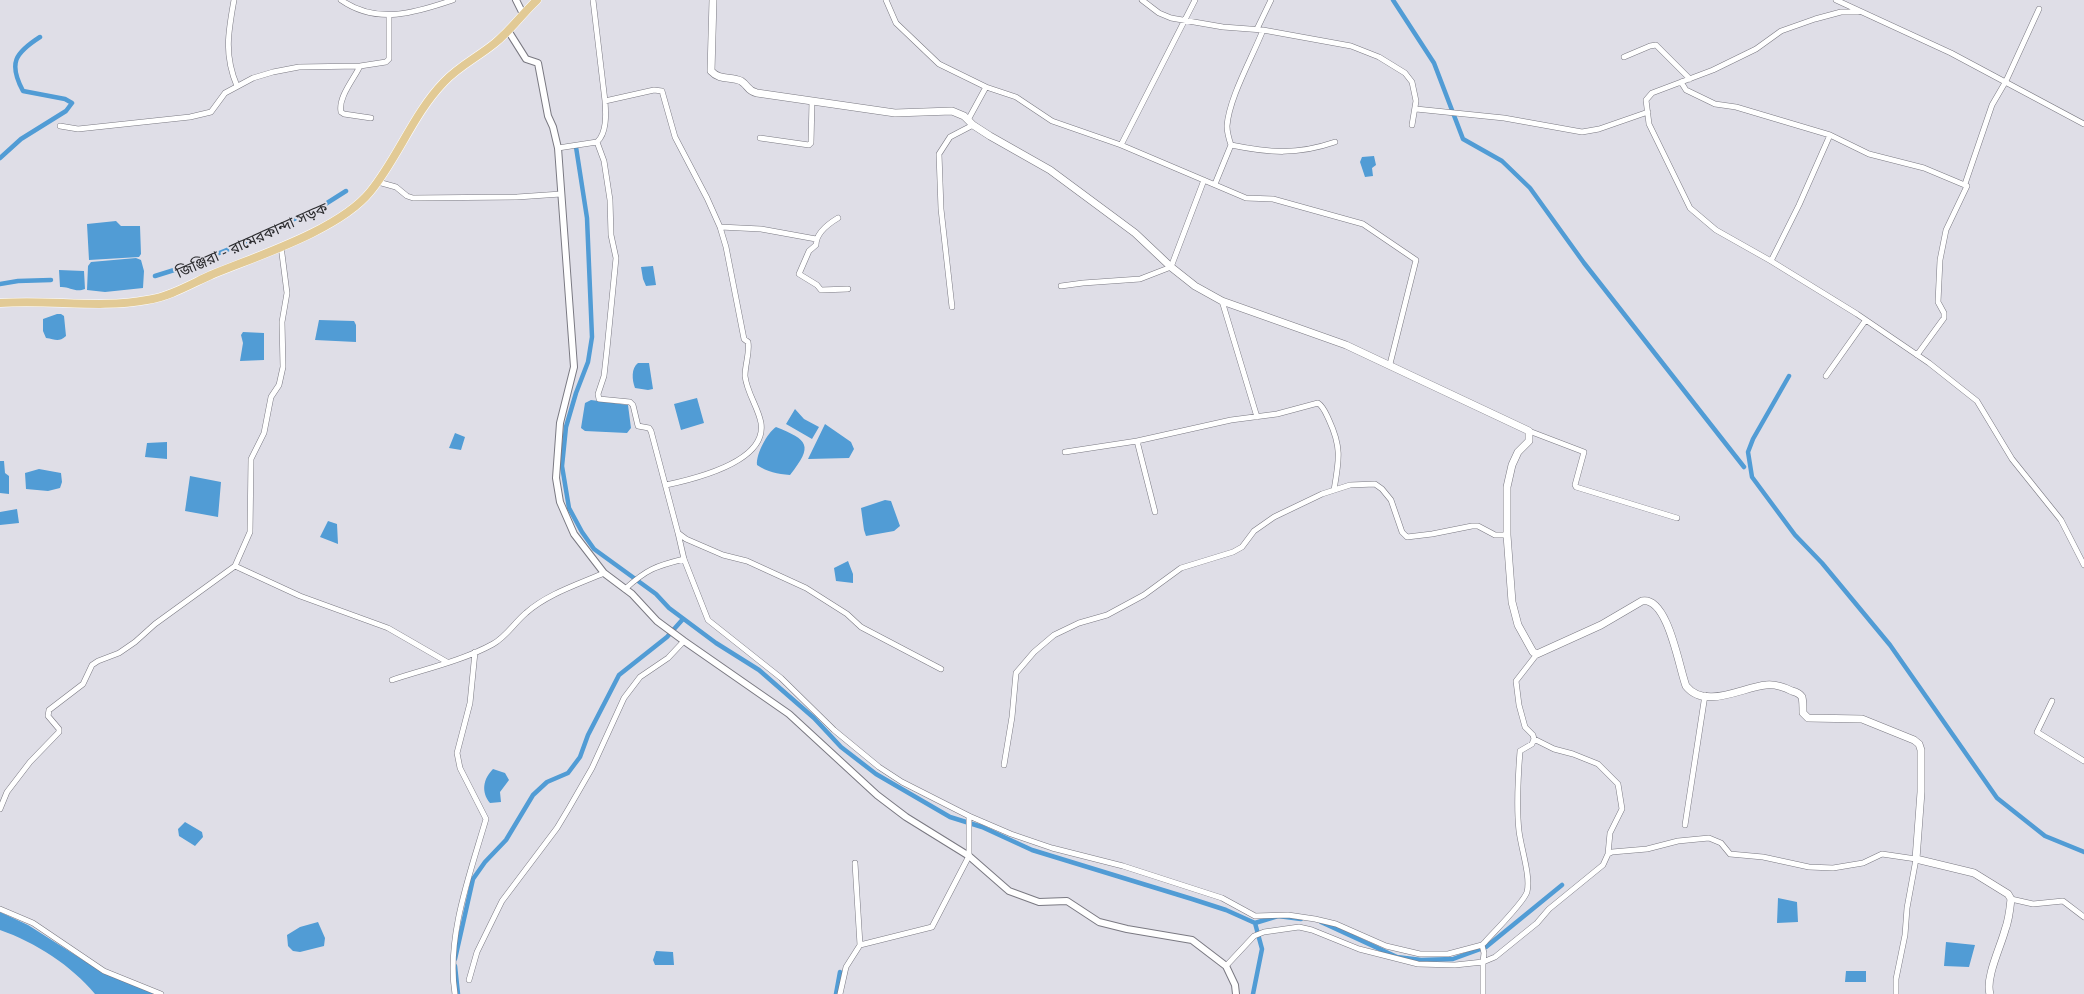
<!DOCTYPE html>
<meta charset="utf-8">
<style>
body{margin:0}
canvas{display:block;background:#dfdee7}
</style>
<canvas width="2084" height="994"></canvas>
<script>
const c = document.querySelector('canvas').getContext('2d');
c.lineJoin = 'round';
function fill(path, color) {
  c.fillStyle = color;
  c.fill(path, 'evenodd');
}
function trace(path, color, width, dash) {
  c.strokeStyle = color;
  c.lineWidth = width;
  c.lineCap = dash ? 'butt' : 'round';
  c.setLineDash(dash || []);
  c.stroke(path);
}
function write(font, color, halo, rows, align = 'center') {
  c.font = font + ' "PT Sans","Noto Sans Bengali",sans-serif';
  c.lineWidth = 4;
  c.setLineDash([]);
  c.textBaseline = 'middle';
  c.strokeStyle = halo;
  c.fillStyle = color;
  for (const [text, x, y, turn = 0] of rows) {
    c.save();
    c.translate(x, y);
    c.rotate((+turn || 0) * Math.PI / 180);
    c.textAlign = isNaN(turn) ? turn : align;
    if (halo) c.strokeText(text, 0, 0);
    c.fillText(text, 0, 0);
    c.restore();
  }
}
fill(new Path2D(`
 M1374,156L1376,165L1372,168L1373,176L1365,177L1360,162L1362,157Z
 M116,221L121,226H140L141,254L139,257L89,260L87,224Z
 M136,258L141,260L144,271L143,288L105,292L87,290L88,266L91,262Z
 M653,266L656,285L646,286L643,279L641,267Z
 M59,270L84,271L85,289C75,293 69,286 60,287Z
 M57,314H61L64,316L66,336C58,343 55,339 46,338L43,331V319Z
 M319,320L354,321L356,325V342L315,340Z
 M243,332L264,333V360L240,361L243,343L241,335Z
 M638,363H649L653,389L648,390L635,388C632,380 631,368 638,363Z
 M697,398L704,423L681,430L674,404Z
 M591,400L628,405L631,428L627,433L585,431L581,428L585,403Z
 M795,409L804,419L819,427L812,439L786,424Z
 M825,424L851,442L854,449L849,458L808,459Z
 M776,427C808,440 814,445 790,475C777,474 768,472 757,465C756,454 767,433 776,427Z
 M455,433L465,437L461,450L449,448Z
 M167,442V459L145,457L147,443Z
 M0,461H4L5,473L9,476V494L0,493Z
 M39,469L61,473L62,482L60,488L48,491L26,489L25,473Z
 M190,476L221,482L218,517L185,511Z
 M885,500L891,501L900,526L894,531L866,536L864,530L861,508Z
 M17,509L19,523L0,525V512Z
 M328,521L337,524L338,544L320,537Z
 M848,561L853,574V583L836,581L834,568Z
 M493,769L505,773L509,780L500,792L501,802L490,803C481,792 483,779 493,769Z
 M185,822L202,832L203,837L195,846L179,836L178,829Z
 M1778,898L1797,902L1798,922L1777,923Z
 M0,912L28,925L91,965L157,994H95C72,966 35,942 0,930Z
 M318,922L325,938L324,946L300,952L293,951L288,946L287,935L300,927Z
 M1946,942L1975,945L1969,967L1944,966Z
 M656,951L673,952L674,965H655L653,960Z
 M1846,971H1866V982H1845Z`), '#519cd5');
trace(new Path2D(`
 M1393,0L1434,63L1463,139L1502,161L1530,188L1584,263L1744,467
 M576,147L587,218L592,337L588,362L576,393L566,427L562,466L569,508L582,532L594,549L656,594L669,608L716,643L759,670L814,718L841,747L876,774L950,817L982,827L1032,850L1192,899L1226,910L1255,923L1278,916L1301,919
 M0,158L21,139L66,111L72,103L65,99L23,91C8,63 15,53 40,37
 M155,276L187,266L254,239L292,220L316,210L346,191
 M0,284L18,281L51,280
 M1789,376L1753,439L1748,452L1752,477L1795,535L1822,563L1890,645L1997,798L2045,836L2084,852
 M1321,922L1397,957L1421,960L1453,959L1486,947L1562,885
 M455,959L473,879L485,862L506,840L533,795L547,782L568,773L580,757L588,735L619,675L667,637L683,619
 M455,966L458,994
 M836,994L840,972
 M1253,994L1262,949L1255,923`), '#519cd5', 4.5);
const minor = new Path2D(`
 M234,0C228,33 224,55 237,86
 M341,0C377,25 415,13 453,0
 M886,0L896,23L939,64L986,87
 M1142,0L1159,13L1171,18L1223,27L1263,30L1351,46L1379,57L1405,73L1412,82L1416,101L1412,125
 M1836,0L1951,53L2084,124
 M1858,12H1841L1815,19L1781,31L1756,49L1713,70L1652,93L1646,100L1649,124L1690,208L1716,230L1771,261L1857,314L1929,363L1977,401L2012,459L2061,520L2084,565
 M1257,29L1271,0
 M1624,57L1650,46L1656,45L1690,79
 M360,66C354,79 338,97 341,112L344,114L371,118
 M1681,82L1686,90L1715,104L1736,107L1830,135L1869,154L1924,168L1967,186L1946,230L1940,260L1938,302L1944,313V318L1917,355
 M605,101L654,90L662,91L675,137L707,198L720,227L726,247L744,339L748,342C750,353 745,364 745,376C747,393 758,407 761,423C767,462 694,479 666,485
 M1416,109L1504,118L1582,132L1599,129L1648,112
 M968,120L986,87L1016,97L1052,121L1121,145L1246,198L1273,199L1363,224L1416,260L1390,364
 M60,126L78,129L190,117L211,112L225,93L253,78L273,72L299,67L360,66L386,62L389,59V15
 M760,138L809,145L811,143L812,101
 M597,142L604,161L610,200L611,235L616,258L607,349L604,376L598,394L599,399L630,402L633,405L638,426L649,428L651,431L678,533L686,539L723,555L747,561L806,588L847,614L861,627L941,669
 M1121,145L1195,0
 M1231,145C1229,139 1227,132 1227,126C1229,98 1252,58 1263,30
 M558,148L597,142C607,133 606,114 605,101L593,0
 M378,182L396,187L407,196L413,198L517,197L561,194
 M1215,184L1231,145C1270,153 1297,155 1335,142
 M1965,184L1992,105L2006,81L2039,9
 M838,218C828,224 816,233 816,245L809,251L799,274L817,285L821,290L848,289
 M720,227L761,229L816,239
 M1771,261L1799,205L1830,135
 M1061,286L1083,283L1140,279L1171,267L1204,180
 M1222,301L1257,417
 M952,307L941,209L939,154L950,137L973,125
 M1826,376L1865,321
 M1529,431L1584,452L1575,485L1576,487L1677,518
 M1137,441L1155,512
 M1065,452L1137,441L1231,420L1277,414L1318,403C1324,407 1326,414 1329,420C1342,448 1339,460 1334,490
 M678,533L684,559L708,620L781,678L834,730L879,767L902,782L969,816V856L932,927L860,945L846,967L840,994
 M235,566L300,596L388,628L447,662
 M625,589C647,569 656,566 684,559
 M392,680C425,669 462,661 493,644C507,636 514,623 526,613C547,594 579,584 604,573
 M2052,701L2037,732L2084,761
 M1534,739L1554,749L1573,754L1598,764L1618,784L1622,809L1610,833L1608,854
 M1004,765L1012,717L1016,673L1034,652L1054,635L1079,623L1107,615L1144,595L1181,568L1233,552L1242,547L1254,531L1274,517L1322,494L1350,485L1375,484L1382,489L1391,500L1402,532L1407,537L1432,534L1472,526H1478L1495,535H1507
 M0,809L7,792L30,762L59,732V729L48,716L49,710L83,684L92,665L98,661L119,653L135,642L155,624L235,566L250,532L251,459L264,433L271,397L279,385L283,367L282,322L287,293L281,246
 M969,816L1011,834L1052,848L1123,866L1222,898L1255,916L1288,915L1315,919L1336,924L1386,946L1420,954H1448L1482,945L1485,942C1494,932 1524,902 1527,892C1531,877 1521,848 1519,831C1516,805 1518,777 1520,751L1532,744L1534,739L1533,735L1525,727L1519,705L1516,681L1537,654
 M1685,825L1705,695
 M855,863L860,945
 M2011,899L2033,904L2063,901L2084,917
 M0,909L33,923L104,971L161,994
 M1226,966L1254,936L1264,932L1299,927L1312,930L1359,949L1418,964L1455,965L1483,962L1484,953L1482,945
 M469,980L477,952L502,901L557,828L569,808L592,768L624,698L640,677L668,658L684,641
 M455,994C446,937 470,874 486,819L460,768L457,753L470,703L475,652
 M1483,994V962L1495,957L1537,923L1549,909L1603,865L1608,854L1612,852L1647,849L1678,841L1709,838L1721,843L1730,854L1763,857L1809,867L1833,868L1863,863L1882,854L1916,859L1907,908L1905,935L1896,979V994`);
const tertiary = new Path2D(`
 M516,0L523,14
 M509,32L526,59L538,63L548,116L553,127L558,148L574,367L560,423L556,478L560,502L574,534L604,573L632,594L657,621L684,641L789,714L877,795L906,817L969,856L1009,891L1039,902L1067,901L1099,922L1127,929L1192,940L1226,966L1235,985L1236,994`);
const secondary = new Path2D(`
 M713,0L711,71C720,81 731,76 741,81C749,86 747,91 757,93L895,113L952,111L964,116L973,125L990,136L1050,170L1135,233L1171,267L1195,286L1222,301L1346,345L1529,431V441L1518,452L1512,465L1507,487V535L1512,602L1518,625L1533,652L1537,654L1601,625L1642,601C1668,596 1679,668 1686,686C1705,710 1743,687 1766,685C1775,684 1784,687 1792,691C1796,692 1800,694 1802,697C1803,701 1803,708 1803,713L1808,718L1862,719L1914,740L1919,744L1921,750V792L1916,859L1974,873L2008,894L2011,899C2010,909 2009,920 2005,930C2001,946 1985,978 1990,994`);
const primary = new Path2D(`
 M0,303C49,299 99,309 147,300C169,297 191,284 211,275C257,256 339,230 370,192C398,158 413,114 444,82C459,66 478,57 495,43C511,30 522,14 537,0`);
trace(minor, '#7a7982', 6);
trace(tertiary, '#7a7982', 8);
trace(secondary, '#7a7982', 8);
trace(primary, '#fff', 9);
trace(minor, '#fff', 5);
trace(tertiary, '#fff', 6);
trace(secondary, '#fff', 7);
trace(primary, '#e2ca95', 8);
write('15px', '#2b2b2e', '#dfdee7', [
 ["জিঞ্জিরা - রামেরকান্দা সড়ক",252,241,-24]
]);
</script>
